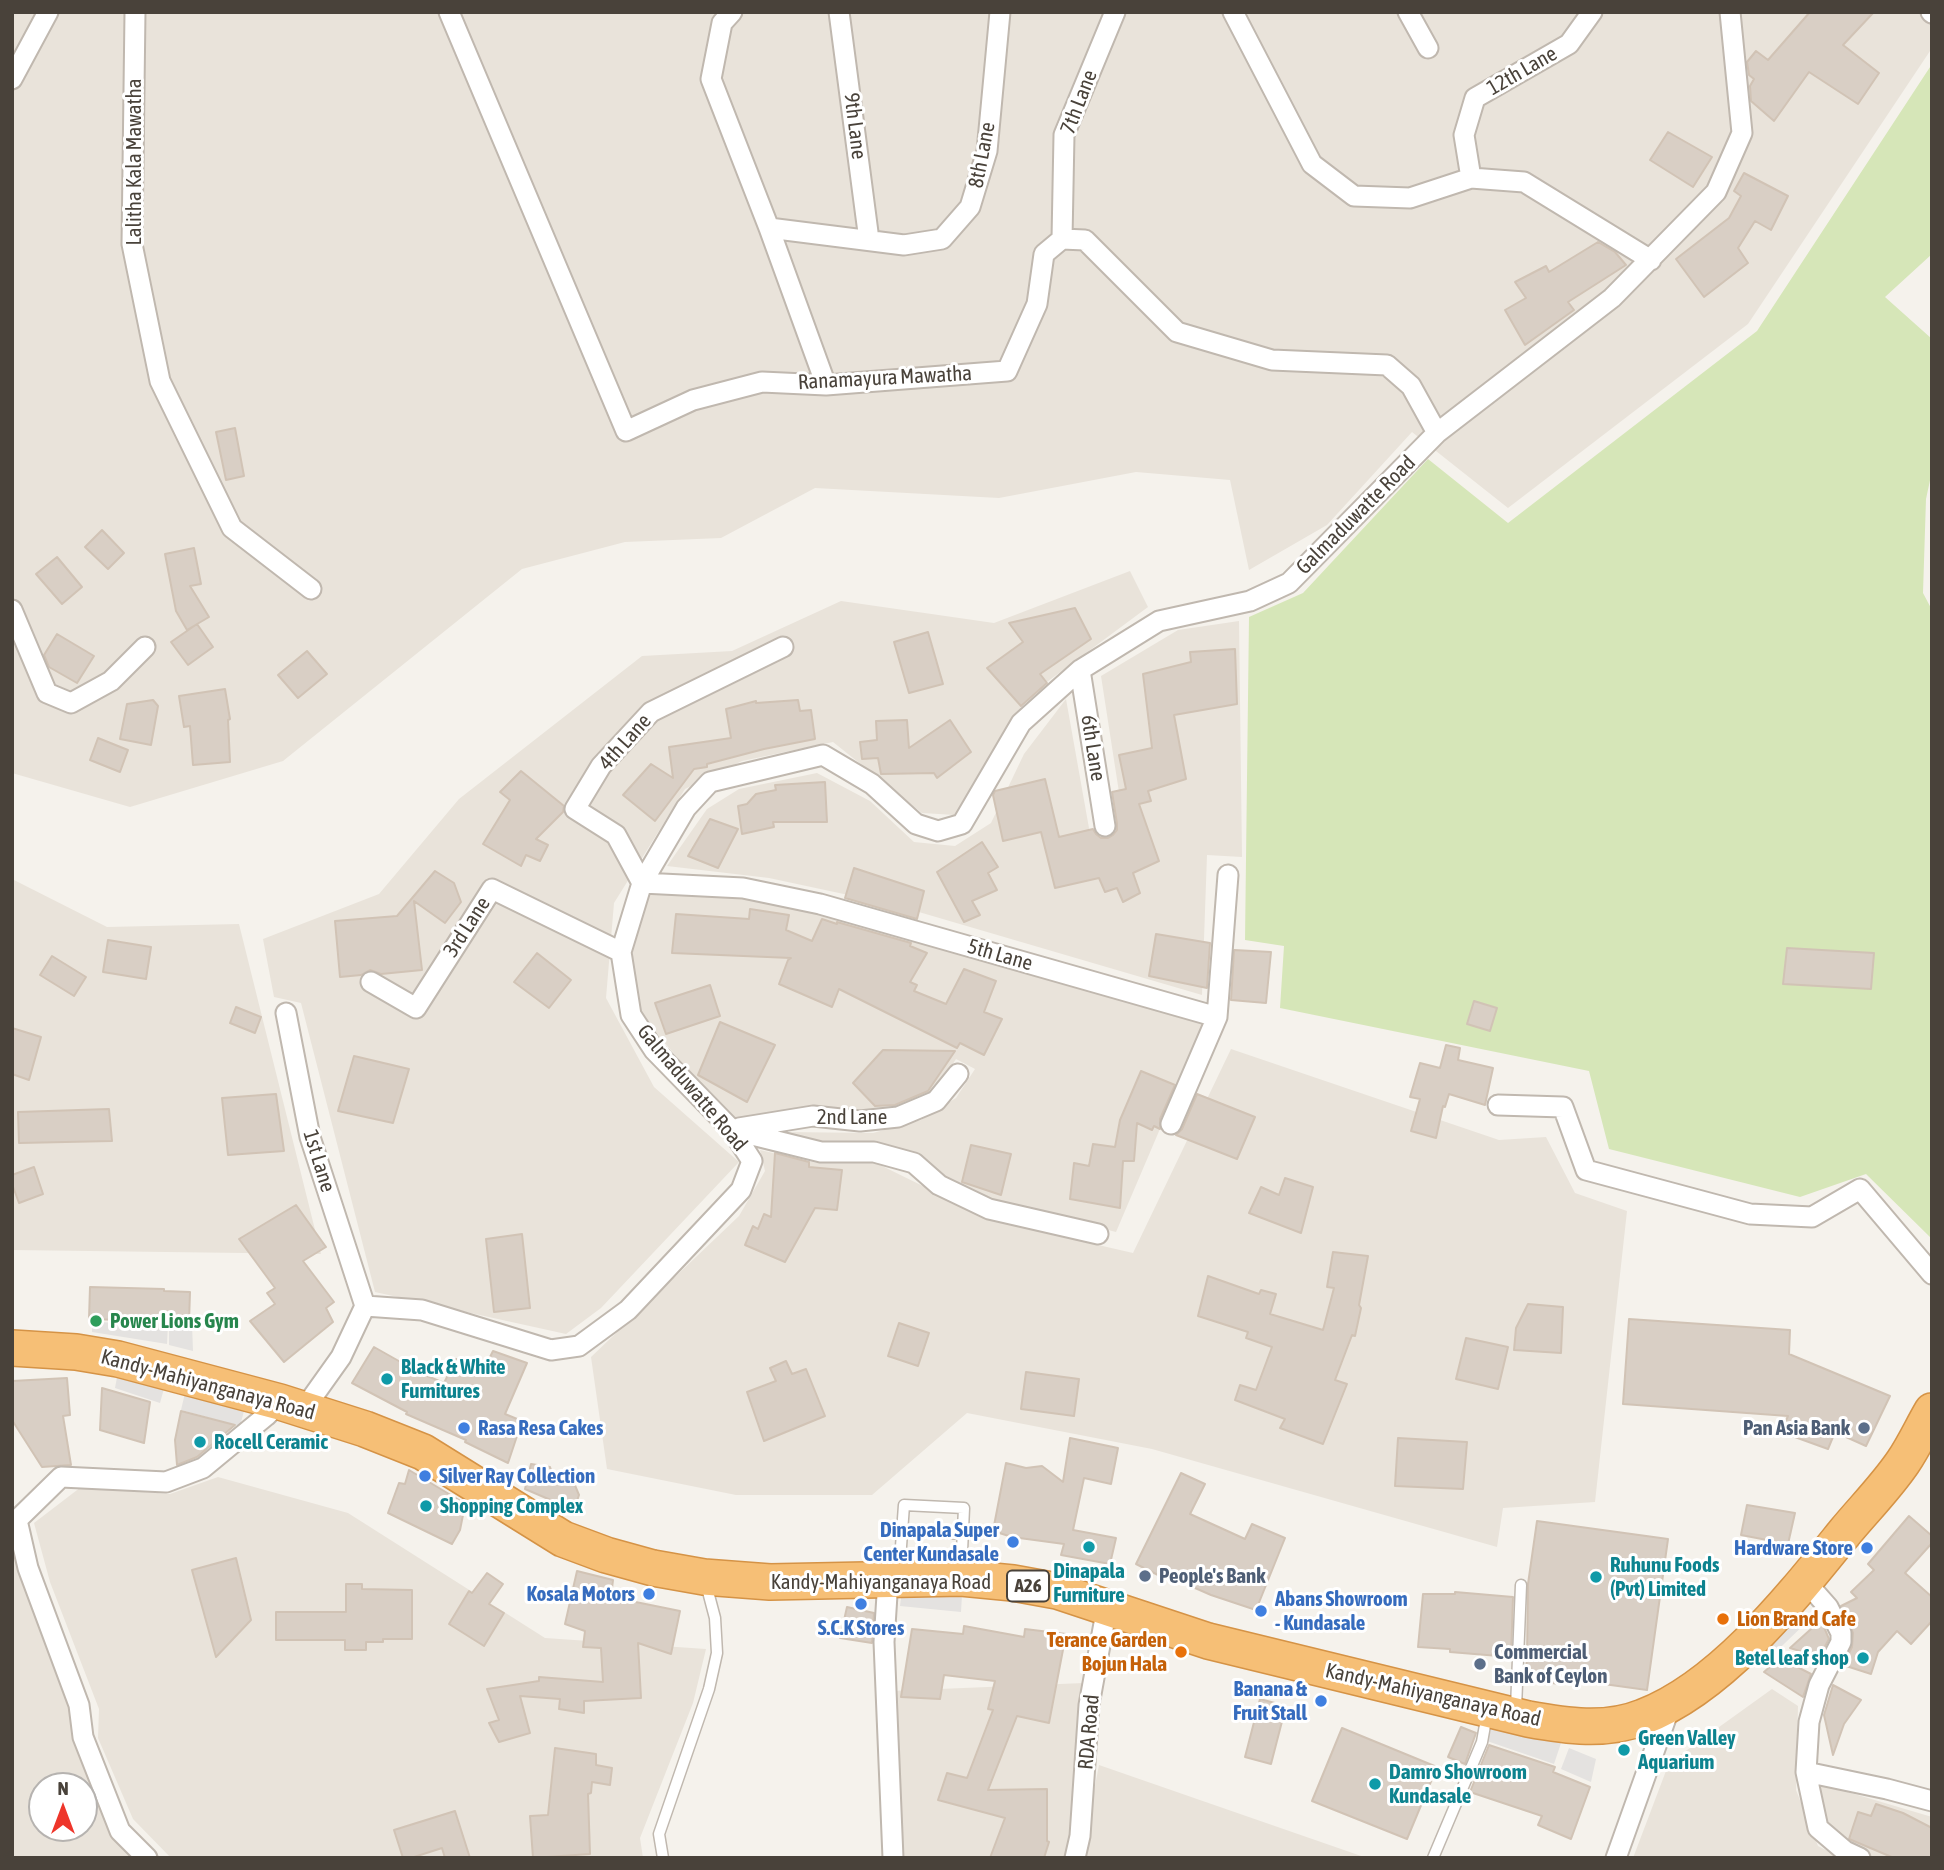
<!DOCTYPE html>
<style>
body{margin:0}
#map{position:relative;width:1944px;height:1870px;overflow:hidden;background:#f5f2ec;font-family:"Asap Condensed",sans-serif}
canvas{display:block}
.frame{position:absolute;inset:0;border:14px solid #49423a;pointer-events:none}
.north{position:absolute;left:28px;top:1772px;width:70px;height:70px;box-sizing:border-box;background:#fff;border:2px solid #b6b3b0;border-radius:50%;rotate:0deg;font-size:19px;font-weight:700;line-height:28px;text-align:center;color:#49423a}
.north::after{content:'';display:block;margin:auto;width:24px;height:32px;background:#ee352a;clip-path:polygon(50% 0,100% 100%,50% 72%,0 100%)}
</style>
<div id="map">
<canvas width="1944" height="1870"></canvas>
<div class="frame"></div>
<div class="north">N</div>
</div>
<script>
const c = document.querySelector('canvas').getContext('2d');
c.lineJoin = 'round';
function fill(path, color) {
  c.fillStyle = color;
  c.fill(path, 'evenodd');
}
function trace(path, color, width, dash) {
  c.strokeStyle = color;
  c.lineWidth = width;
  c.lineCap = dash ? 'butt' : 'round';
  c.setLineDash(dash || []);
  c.stroke(path);
}
function write(font, color, halo, rows, align = 'center') {
  c.font = font + ' "Asap Condensed",sans-serif';
  c.lineWidth = 6;
  c.setLineDash([]);
  c.textBaseline = 'middle';
  c.strokeStyle = halo;
  c.fillStyle = color;
  for (const [text, x, y, turn = 0] of rows) {
    c.save();
    c.translate(x, y);
    c.rotate((+turn || 0) * Math.PI / 180);
    c.textAlign = isNaN(turn) ? turn : align;
    if (halo) c.strokeText(text, 0, 0);
    c.fillText(text, 0, 0);
    c.restore();
  }
}
fill(new Path2D(`
 M12,12H1932V48L1748,324L1508,508L1412,432L1327,525L1249,570L1230,480L1136,472L999,498L815,488L721,538L625,542L522,569L283,761L130,807L12,773Z
 M1130,571L1148,607L1028,696L955,815L922,813L833,742L742,761L685,789L614,903L606,998L654,1087L739,1162L601,1308L566,1334L375,1292L301,1003L274,997L263,939L379,894L459,799L642,656L732,651L841,601L994,623Z
 M1239,621L1242,857L1207,855L1202,995L895,905L769,878L667,866L707,809L739,789L817,773L870,801L914,842L955,846L991,823L1024,754L1066,699L1092,845L1125,831L1101,676L1178,630Z
 M12,879L107,927L239,924L321,1254L12,1250Z
 M646,890L743,895L816,910L1206,1021L1116,1232L991,1200L945,1179L784,1132L873,1133L921,1120L956,1098L975,1069L956,1059L932,1096L898,1110L820,1109L735,1122L637,1012L628,976L635,916Z
 M1231,1049L1499,1140L1546,1137L1575,1193L1627,1211L1595,1502L1503,1508L1497,1547L1152,1449L967,1413L872,1495H736L607,1469L591,1357L739,1216L765,1171L760,1150L817,1163L874,1162L994,1221L1133,1253Z
 M218,1477L348,1513L545,1638L706,1649L693,1703L640,1838L643,1858H171L133,1819L98,1738L99,1709L50,1582L34,1523L81,1487L170,1494Z
 M12,1518L120,1831L147,1858H12ZM42,1786H84V1828H42Z
 M1084,1683L1069,1858H899L891,1691Z
 M1772,1689L1798,1706L1796,1790L1818,1846L1841,1858H1633L1669,1763Z
 M1099,1765L1367,1858H1081Z
 M1814,1782L1932,1817V1858H1874L1850,1848L1824,1826Z`), '#e9e3da');
fill(new Path2D(`
 M1932,64V254L1885,297L1932,339V471L1926,499L1923,593L1932,610V1239L1866,1174L1800,1197L1609,1149L1589,1071L1280,1008L1284,946L1245,940L1249,617L1303,593L1428,459L1508,523L1757,331Z`), '#d6e6b8');
fill(new Path2D(`
 M92,1322L168,1324L167,1344L92,1332Z
 M169,1324H192L193,1351L169,1345Z
 M118,1372L165,1385L160,1403L115,1388Z
 M185,1393L244,1411L240,1426L181,1410Z
 M902,1590L962,1595L961,1612L900,1606Z
 M1797,1606L1810,1619L1760,1667L1748,1654Z
 M1496,1717L1562,1740L1554,1764L1487,1741Z
 M1569,1748L1596,1759L1591,1782L1561,1769Z`), '#e4e2e0');
const building = new Path2D(`
 M1810,12H1874L1843,45L1879,73L1858,104L1809,72L1774,121L1751,101L1750,86L1754,79L1749,75L1747,62L1756,51L1768,60Z
 M1668,132L1712,157L1693,187L1650,160Z
 M1744,173L1788,196L1771,230L1755,221L1738,248L1748,263L1704,297L1676,259L1729,218L1741,196L1734,191Z
 M1598,242L1615,252L1626,265L1568,302L1574,310L1525,345L1505,310L1526,298L1515,282L1546,266L1549,272Z
 M235,428L244,476L226,480L216,432Z
 M102,530L124,553L108,569L85,547Z
 M194,548L201,584L190,586L209,617L187,630L176,611L165,554Z
 M57,557L82,587L62,604L36,574Z
 M1075,608L1091,639L1040,674L1047,683L1021,706L987,668L1023,642L1009,623Z
 M197,624L213,647L188,665L171,642Z
 M928,632L943,684L909,693L894,642Z
 M57,634L94,656L77,683L49,667L44,655Z
 M1235,649L1237,704L1174,715L1186,779L1148,791L1151,801L1139,804L1159,861L1133,873L1140,893L1123,902L1117,888L1105,892L1099,878L1055,888L1041,832L1003,841L993,795L995,791L1045,779L1059,837L1093,829L1096,834L1101,838H1108L1113,835L1117,830V824L1112,792L1126,789L1119,755L1152,748L1143,674L1191,662L1190,652Z
 M307,651L327,674L298,698L278,675Z
 M225,689L230,719L228,720L230,762L193,765L190,726L184,727L179,696Z
 M153,700L158,706L151,745L120,739L127,704Z
 M798,700L800,711L811,710L815,739L764,749L707,764V767L694,769L655,821L623,795L651,764L673,778L669,747L731,738L726,709L756,701V703Z
 M907,720L909,748L950,720L971,752L937,778L934,773L881,774L878,758L862,759L860,742L877,740L876,721Z
 M98,738L128,750L120,772L90,760Z
 M521,771L564,806L563,812L536,839L548,845L540,861L526,855L521,866L483,844L510,800L500,792Z
 M825,782L827,822H773L774,827L742,834L738,806L747,804L756,794L776,790L775,785Z
 M710,819L738,829L718,868L688,856Z
 M982,842L998,867L988,873L997,890L972,901L980,915L964,922L937,872Z
 M854,868L924,891L917,919L845,898Z
 M435,871L454,883L461,902L445,923L414,901L422,970L381,974L370,970L361,975L340,977L335,921L397,916Z
 M750,909L789,915L786,930L812,941L822,919L837,924V922L911,943L910,946L927,953L910,982L917,985L914,991L946,1004L964,969L996,981L984,1012L1002,1019L984,1055L960,1043L957,1048L839,989L832,1007L779,984L788,960L791,958L672,953L676,914L749,919Z
 M1156,934L1210,943L1207,988L1149,976Z
 M108,940L151,947L146,979L103,972Z
 M1787,948L1874,953L1871,989L1783,984Z
 M1234,950L1271,952L1266,1003L1231,1000Z
 M537,953L571,980L549,1008L514,982Z
 M52,956L86,977L74,996L40,975Z
 M710,985L720,1016L666,1034L655,1003Z
 M1474,1001L1497,1008L1490,1031L1467,1024Z
 M236,1007L261,1017L255,1033L230,1023Z
 M720,1022L775,1045L747,1102L698,1075Z
 M12,1028L41,1037L29,1080L12,1074Z
 M1446,1045L1460,1048L1458,1060L1493,1068L1485,1105L1449,1094L1445,1107L1443,1106L1436,1138L1411,1131L1420,1099L1410,1097L1420,1063L1440,1068Z
 M883,1050L955,1051L928,1091L895,1105L875,1106L853,1083Z
 M354,1056L409,1069L393,1123L338,1111Z
 M1141,1071L1175,1085L1160,1119V1129L1154,1126L1152,1130L1137,1123L1134,1161H1123L1120,1208L1070,1199L1074,1163L1089,1166L1093,1144L1115,1147L1120,1120Z
 M276,1094L284,1151L228,1155L222,1098Z
 M1197,1094L1255,1117L1237,1159L1176,1135L1182,1129Z
 M109,1109L112,1141L19,1143L18,1112Z
 M971,1145L1011,1154L1001,1195L962,1182Z
 M775,1153L809,1162V1167L842,1170L837,1210L815,1208L785,1262L745,1245L753,1226L758,1229L764,1214L771,1217Z
 M34,1167L43,1194L19,1203L12,1184V1175Z
 M1285,1178L1313,1187L1301,1233L1249,1213L1261,1187L1279,1195Z
 M296,1205L326,1247L303,1261L334,1302L326,1308L333,1322L284,1362L250,1321L275,1304L267,1293L275,1288L239,1239Z
 M522,1234L530,1308L494,1312L486,1239Z
 M1333,1252L1368,1256L1359,1305L1361,1308L1355,1336L1352,1335L1335,1380L1347,1384L1323,1444L1280,1428L1285,1419L1235,1400L1240,1385L1256,1390L1272,1347L1246,1338L1248,1332L1198,1316L1208,1276L1259,1294L1261,1290L1276,1294L1270,1314L1323,1330L1334,1288L1327,1287Z
 M90,1287L164,1289V1291L190,1292L189,1322L89,1319Z
 M1528,1304L1563,1307L1561,1353L1514,1350L1516,1328Z
 M1629,1319L1790,1330L1789,1354L1890,1396L1866,1446L1835,1432L1828,1449L1781,1432L1788,1416L1623,1404Z
 M899,1323L929,1333L918,1366L888,1356Z
 M1466,1338L1508,1347L1498,1389L1456,1379Z
 M374,1347L420,1373L444,1383L456,1359L483,1371L493,1351L527,1363L505,1414L522,1421L508,1463L465,1442L466,1440L406,1414L407,1412L352,1383Z
 M786,1361L792,1374L806,1369L825,1416L764,1441L747,1392L776,1381L770,1368Z
 M1026,1372L1079,1379L1074,1416L1021,1409Z
 M67,1378L70,1415L63,1416L71,1465L42,1467L12,1420V1381Z
 M102,1388L150,1402L144,1443L100,1430Z
 M181,1411L235,1425L197,1457L177,1465L175,1440Z
 M1070,1438L1118,1448L1111,1484L1084,1478L1073,1530L1116,1538L1110,1564L1061,1555L1064,1544L1012,1537L993,1531L1006,1463L1026,1468L1042,1466L1063,1482Z
 M1398,1438L1467,1442L1463,1489L1395,1486Z
 M531,1464L550,1467L552,1473L558,1478L574,1483L579,1495L574,1510L525,1489Z
 M409,1470L459,1500L463,1515L460,1530L452,1544L388,1513L399,1483L405,1484Z
 M1181,1473L1205,1484L1190,1514L1245,1539L1252,1524L1285,1538L1256,1610L1211,1595L1161,1573L1160,1576L1136,1564Z
 M1747,1505L1795,1513L1788,1544L1741,1535Z
 M1909,1516L1932,1536V1543L1905,1573L1932,1597V1621L1911,1644L1897,1631L1878,1652L1871,1674L1843,1665L1852,1647L1853,1633L1841,1606L1857,1598L1851,1592L1874,1570L1868,1564Z
 M1537,1521L1668,1539L1647,1690L1560,1678L1559,1684L1525,1679L1527,1658L1528,1584Z
 M236,1558L251,1620L216,1657L192,1570Z
 M577,1571L613,1580L611,1597L680,1611L671,1654L638,1643L641,1698L584,1701V1713L559,1709L560,1699L520,1696L530,1733L499,1742L489,1723L499,1720L487,1689L539,1681V1677L603,1682L601,1648L583,1647L585,1631L565,1624Z
 M487,1573L503,1584L489,1604L504,1613L484,1646L449,1624L469,1591L472,1593Z
 M346,1584H362V1589L412,1590V1639H383V1642H366V1650H345V1640H276V1612H346Z
 M1455,1592L1513,1597L1511,1657L1450,1652V1649L1418,1647L1423,1594H1455Z
 M847,1607L874,1613L872,1643L840,1638Z
 M1821,1620L1829,1639L1819,1657L1790,1648Z
 M964,1626L1024,1637L1025,1629L1066,1634L1049,1723L1017,1716L988,1790L1047,1789V1841L1049,1842L1044,1858H990L1005,1818L938,1800L947,1773L967,1778L993,1710L988,1709L995,1681L944,1675L940,1699L901,1697L912,1629L963,1634Z
 M1780,1658L1811,1674L1803,1697L1764,1672Z
 M1833,1685L1861,1700L1844,1724L1833,1755L1824,1715Z
 M1260,1699L1286,1706L1271,1764L1245,1757Z
 M1461,1727L1476,1733L1465,1764L1448,1757Z
 M1342,1728L1437,1767L1407,1839L1312,1801Z
 M1489,1745L1555,1767L1553,1772L1590,1787L1571,1839L1538,1825L1542,1816L1470,1792Z
 M555,1748L596,1754V1765L612,1768L610,1785L592,1782L591,1793L588,1794L590,1854L533,1858L530,1816L548,1815Z
 M1876,1804L1903,1813L1932,1828V1858H1894L1849,1839L1858,1812L1871,1816Z
 M455,1811L470,1858H445L442,1848L411,1858H403L394,1830Z`);
fill(building, '#d9cfc5');
trace(building, '#d1c3b5', 2);
const lane = new Path2D(`
 M902,1530L963,1534
 M899,1574L904,1505L964,1508L961,1573
 M1516,1708L1521,1585
 M663,1858L659,1834L709,1689L717,1653L715,1618L706,1584
 M1433,1858L1482,1742L1487,1714`);
const street = new Path2D(`
 M135,12L132,244L160,381L232,528L311,589
 M449,12L626,431L693,400L762,382L826,385L1007,371L1037,304L1044,254L1062,239L1085,240L1177,332L1272,360L1387,365L1411,386L1437,433
 M732,12L722,23L711,79L769,228L826,385
 M839,12L869,240
 M1233,12L1312,164L1354,196L1410,198L1471,178L1524,182L1651,260
 M1408,12L1428,48
 M1931,12L1932,13
 M12,79L48,12
 M1471,178L1464,135L1475,98L1569,44L1592,12
 M769,228L904,245L942,239L970,207L987,151L1000,12
 M1062,239L1064,135L1115,12
 M12,610L47,693L71,703L111,681L145,647
 M783,647L651,712L601,766L575,809L616,835L642,883L743,888L820,904L1217,1017L1228,875
 M1080,670L1105,826
 M371,982L416,1008L492,889L621,952
 M286,1013L310,1137L365,1306
 M1498,1105L1563,1107L1586,1170L1750,1214L1812,1217L1860,1189L1932,1274
 M1171,1124L1217,1017
 M739,1128L813,1116L860,1121L898,1117L936,1101L958,1074
 M732,1130L821,1152H874L914,1163L939,1185L989,1209L1098,1234
 M304,1409L341,1357L365,1306L422,1310L551,1350L579,1346L628,1310L741,1190L752,1161L732,1130L654,1050L631,1015L621,952L642,883L686,808L710,782L823,755L872,784L916,824L938,831L962,824L1021,723L1080,670L1159,621L1250,601L1289,583L1437,433L1612,298L1716,192L1742,133L1730,12
 M17,1520L28,1568L79,1705L83,1737L120,1831L147,1858
 M12,1531L17,1520L61,1477L166,1482L203,1468L266,1416L280,1402
 M888,1579L884,1642L893,1858
 M1805,1581L1828,1607L1841,1633V1642L1819,1685L1809,1722L1806,1772L1818,1828L1845,1851L1860,1858
 M1806,1772L1887,1789L1932,1801
 M1075,1858L1080,1836L1089,1705L1107,1607
 M1616,1858L1671,1704`);
const highway = new Path2D(`
 M12,1348L76,1352L118,1359L280,1402L365,1429L423,1452L563,1539L606,1555L653,1568L704,1577L770,1582L961,1578L1013,1583L1057,1591L1208,1641L1528,1719C1566,1726 1606,1732 1643,1717C1722,1687 1793,1596 1845,1532C1864,1509 1886,1487 1903,1462C1914,1446 1922,1428 1932,1411`);
trace(lane, '#c0b8af', 13);
trace(street, '#c0b8af', 23);
trace(highway, '#d59346', 38);
trace(lane, '#fff', 10);
trace(street, '#fff', 19);
trace(highway, '#f6bf76', 35);
for (const [x, y, r, color] of [
 [96,1321,7,"#2e9e5b"],
 [387,1379,7,"#0f9aa8"],
 [464,1428,7,"#3f7fe0"],
 [1864,1428,7,"#5c6f8a"],
 [200,1442,7,"#0f9aa8"],
 [425,1476,7,"#3f7fe0"],
 [426,1506,7,"#0f9aa8"],
 [1013,1542,7,"#3f7fe0"],
 [1089,1547,7,"#0f9aa8"],
 [1867,1548,7,"#3f7fe0"],
 [1145,1576,7,"#5c6f8a"],
 [1596,1577,7,"#0f9aa8"],
 [649,1594,7,"#3f7fe0"],
 [861,1604,7,"#3f7fe0"],
 [1261,1611,7,"#3f7fe0"],
 [1723,1619,7,"#e8710a"],
 [1181,1652,7,"#e8710a"],
 [1863,1658,7,"#0f9aa8"],
 [1480,1664,7,"#5c6f8a"],
 [1321,1701,7,"#3f7fe0"],
 [1624,1750,7,"#0f9aa8"],
 [1375,1784,7,"#0f9aa8"]
]) {
  const dot = new Path2D();
  dot.arc(x, y, r, 0, 2 * Math.PI);
  c.fillStyle = color;
  c.fill(dot);
  trace(dot, '#fff', 2.5);
}
for (const [x, y, w] of [
 [1028,1586,42]
]) {
  const box = new Path2D();
  box.roundRect(x - w / 2, y - 15.5, w, 31, 5);
  c.fillStyle = '#fff';
  c.fill(box);
  trace(box, '#49423a', 2);
}
write('bold 19px', '#49423a', null, [
 ["A26",1028,1586]
]);
write('21px', '#49423a', '#fff', [
 ["12th Lane",1522,71,-30],
 ["7th Lane",1079,102,-69],
 ["9th Lane",855,126,83],
 ["8th Lane",982,155,-79],
 ["Lalitha Kala Mawatha",134,162,-90],
 ["Ranamayura Mawatha",885,378,-3],
 ["Galmaduwatte Road",1356,515,-45],
 ["4th Lane",625,742,-48],
 ["6th Lane",1093,748,81],
 ["3rd Lane",467,927,-57],
 ["5th Lane",1000,955,16],
 ["Galmaduwatte Road",692,1088,50],
 ["2nd Lane",852,1117],
 ["1st Lane",319,1161,73],
 ["Kandy-Mahiyanganaya Road",208,1385,15],
 ["Kandy-Mahiyanganaya Road",881,1582],
 ["Kandy-Mahiyanganaya Road",1433,1695,13],
 ["RDA Road",1089,1732,-85]
]);
write('bold 21px', '#27864d', '#fff', [
 ["Power Lions Gym",110,1321]
], 'left');
write('bold 21px', '#0d838f', '#fff', [
 ["Black & White",401,1367],
 ["Furnitures",401,1391],
 ["Rocell Ceramic",214,1442],
 ["Shopping Complex",440,1506],
 ["Ruhunu Foods",1610,1565],
 ["(Pvt) Limited",1610,1589],
 ["Dinapala",1089,1571,"center"],
 ["Furniture",1089,1595,"center"],
 ["Betel leaf shop",1849,1658,"right"],
 ["Green Valley",1638,1738],
 ["Aquarium",1638,1762],
 ["Damro Showroom",1389,1772],
 ["Kundasale",1389,1796]
], 'left');
write('bold 21px', '#366cbe', '#fff', [
 ["Rasa Resa Cakes",478,1428,"left"],
 ["Silver Ray Collection",439,1476,"left"],
 ["Dinapala Super",999,1530],
 ["Center Kundasale",999,1554],
 ["Hardware Store",1853,1548],
 ["Kosala Motors",635,1594],
 ["Abans Showroom",1275,1599,"left"],
 ["- Kundasale",1275,1623,"left"],
 ["S.C.K Stores",861,1628,"center"],
 ["Banana &",1307,1689],
 ["Fruit Stall",1307,1713]
], 'right');
write('bold 21px', '#4e5e75', '#fff', [
 ["Pan Asia Bank",1850,1428,"right"],
 ["People's Bank",1159,1576],
 ["Commercial",1494,1652],
 ["Bank of Ceylon",1494,1676]
], 'left');
write('bold 21px', '#c56008', '#fff', [
 ["Lion Brand Cafe",1737,1619],
 ["Terance Garden",1167,1640,"right"],
 ["Bojun Hala",1167,1664,"right"]
], 'left');
</script>
